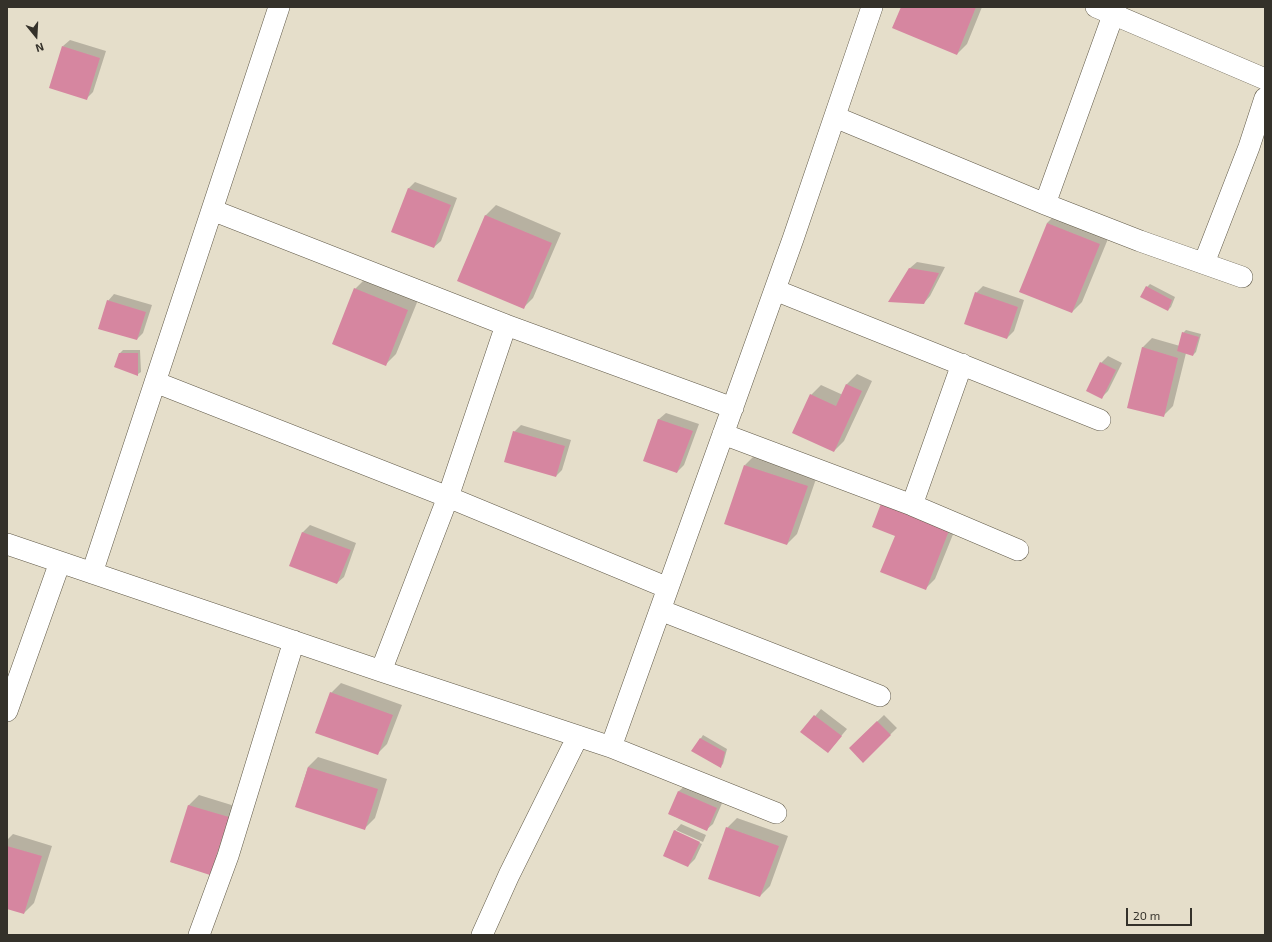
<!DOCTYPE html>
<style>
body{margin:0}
#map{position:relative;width:1272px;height:942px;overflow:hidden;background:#e5deca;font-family:"Exo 2",sans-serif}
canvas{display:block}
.frame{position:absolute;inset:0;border:8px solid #34312a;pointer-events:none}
.north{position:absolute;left:16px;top:16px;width:40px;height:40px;-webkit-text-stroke:3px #e5deca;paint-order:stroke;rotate:162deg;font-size:11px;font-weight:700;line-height:16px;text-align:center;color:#34312a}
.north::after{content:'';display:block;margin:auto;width:14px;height:18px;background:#34312a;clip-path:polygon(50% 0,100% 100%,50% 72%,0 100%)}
.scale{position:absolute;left:1126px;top:908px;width:66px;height:18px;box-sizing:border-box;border:2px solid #34312a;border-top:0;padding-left:5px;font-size:12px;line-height:14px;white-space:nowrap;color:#34312a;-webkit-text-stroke:3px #e5deca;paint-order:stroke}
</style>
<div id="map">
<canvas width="1272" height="942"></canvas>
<div class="frame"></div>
<div class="north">N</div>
<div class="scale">20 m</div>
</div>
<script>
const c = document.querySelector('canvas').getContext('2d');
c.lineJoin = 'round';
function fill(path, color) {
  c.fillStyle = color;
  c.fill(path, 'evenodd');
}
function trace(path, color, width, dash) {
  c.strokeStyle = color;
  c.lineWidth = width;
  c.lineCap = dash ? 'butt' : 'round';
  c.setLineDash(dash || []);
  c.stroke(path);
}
fill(new Path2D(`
 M902,7H982L967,44L957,54Z
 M70,40L106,51L93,92L86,99L63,46Z
 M415,182L457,198L441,241L434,247L408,189Z
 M496,205L561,233L533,298L523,308L458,280L486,215Z
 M1057,213L1110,234L1082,302L1072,312L1047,223Z
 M917,262L945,267L930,296L924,303L910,268Z
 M365,279L418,300L396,354L386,364L355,289Z
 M1150,284L1175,297L1171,307L1168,310L1147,287Z
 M983,286L1024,300L1014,331L1007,338L976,293Z
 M114,294L152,305L143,333L137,339L108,301Z
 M1186,330L1201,334L1196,352L1193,355L1186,353L1173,406L1163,416L1142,348L1152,338L1180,346L1183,333Z
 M123,350H140L141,372L138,374L120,353Z
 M1108,356L1122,363L1108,391L1101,398V363Z
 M857,374L872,381L844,441L834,451L811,395L821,385L843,395L847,384Z
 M666,413L699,424L684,465L677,472L644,460L659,419Z
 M521,425L571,440L562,470L556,476L514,432Z
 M755,455L817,476L797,534L787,544L745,465Z
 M960,517L935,579L925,589L882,571Z
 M310,525L356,543L344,577L337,583L291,566L303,532Z
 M341,683L402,705L387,744L377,754L331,693Z
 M821,709L847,729L828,752L802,732Z
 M884,715L897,728L863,761L850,748Z
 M703,735L727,749L723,764L720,767L693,751Z
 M318,757L387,779L375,818L365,828L296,806L308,767Z
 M686,785L723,801L713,824L706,830L669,814L679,791Z
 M199,795L238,807L220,864L210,874L171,862L189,805Z
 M737,818L788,836L770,886L760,896L727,828Z
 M681,824L706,835L703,842L676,830V832L702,844L695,859L688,866L675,831Z
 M13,834L52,846L34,903L24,913L7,908V840Z`), '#0003');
fill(new Path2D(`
 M901,7H976L957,55L892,28Z
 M62,46L100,58L87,100L49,88Z
 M408,188L451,205L434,248L391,232Z
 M485,215L552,243L524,309L457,281Z
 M1047,223L1100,244L1072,313L1019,292Z
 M909,268L939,273L924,304L888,302Z
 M1146,286L1172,300L1168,311L1140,297Z
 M354,288L408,310L386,366L332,344Z
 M975,292L1018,307L1007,339L964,324Z
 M107,300L146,312L137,340L98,329Z
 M1182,332L1199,337L1193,356L1177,351Z
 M1142,347L1178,358L1164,417L1127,408Z
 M119,353H138V376L114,367Z
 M1100,362L1116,370L1102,399L1086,391Z
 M846,384L862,391L834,452L792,433L810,394L836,406Z
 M658,419L693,431L677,473L643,461Z
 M513,431L565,446L556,477L504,462Z
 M744,465L808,486L787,545L724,524Z
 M882,501L950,528L926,590L880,572L895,536L872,527Z
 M302,532L351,550L337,584L289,566Z
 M330,692L393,715L378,755L315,733Z
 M814,715L842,736L828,753L800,732Z
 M877,721L891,735L863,763L849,748Z
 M700,738L725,752L721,768L691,751Z
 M308,767L378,789L365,830L295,807Z
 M678,791L717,808L707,831L668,814Z
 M188,805L229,817L210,875L170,862Z
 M726,827L779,846L760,897L708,879Z
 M674,830L700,842L688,867L663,856Z
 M7,846L42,856L24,914L7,909Z`), '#d686a0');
const street = new Path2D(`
 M1096,7L1265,79
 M835,117L1045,204L1140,241L1242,277
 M1045,204L1116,7
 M212,210L506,325L733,408
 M1204,263L1249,147L1265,98
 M775,290L1100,420
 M155,382L448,497L668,588
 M723,434L912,505L1018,550
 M912,505L962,364
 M7,544L381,671L611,747L776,813
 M92,573L279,7
 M660,610L880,696
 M381,671L448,497L506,325
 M7,711L60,562
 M611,747L793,239L872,7
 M199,935L228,856L294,641
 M482,935L509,875L578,736`);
trace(street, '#615a49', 22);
trace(street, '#fff', 21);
</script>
